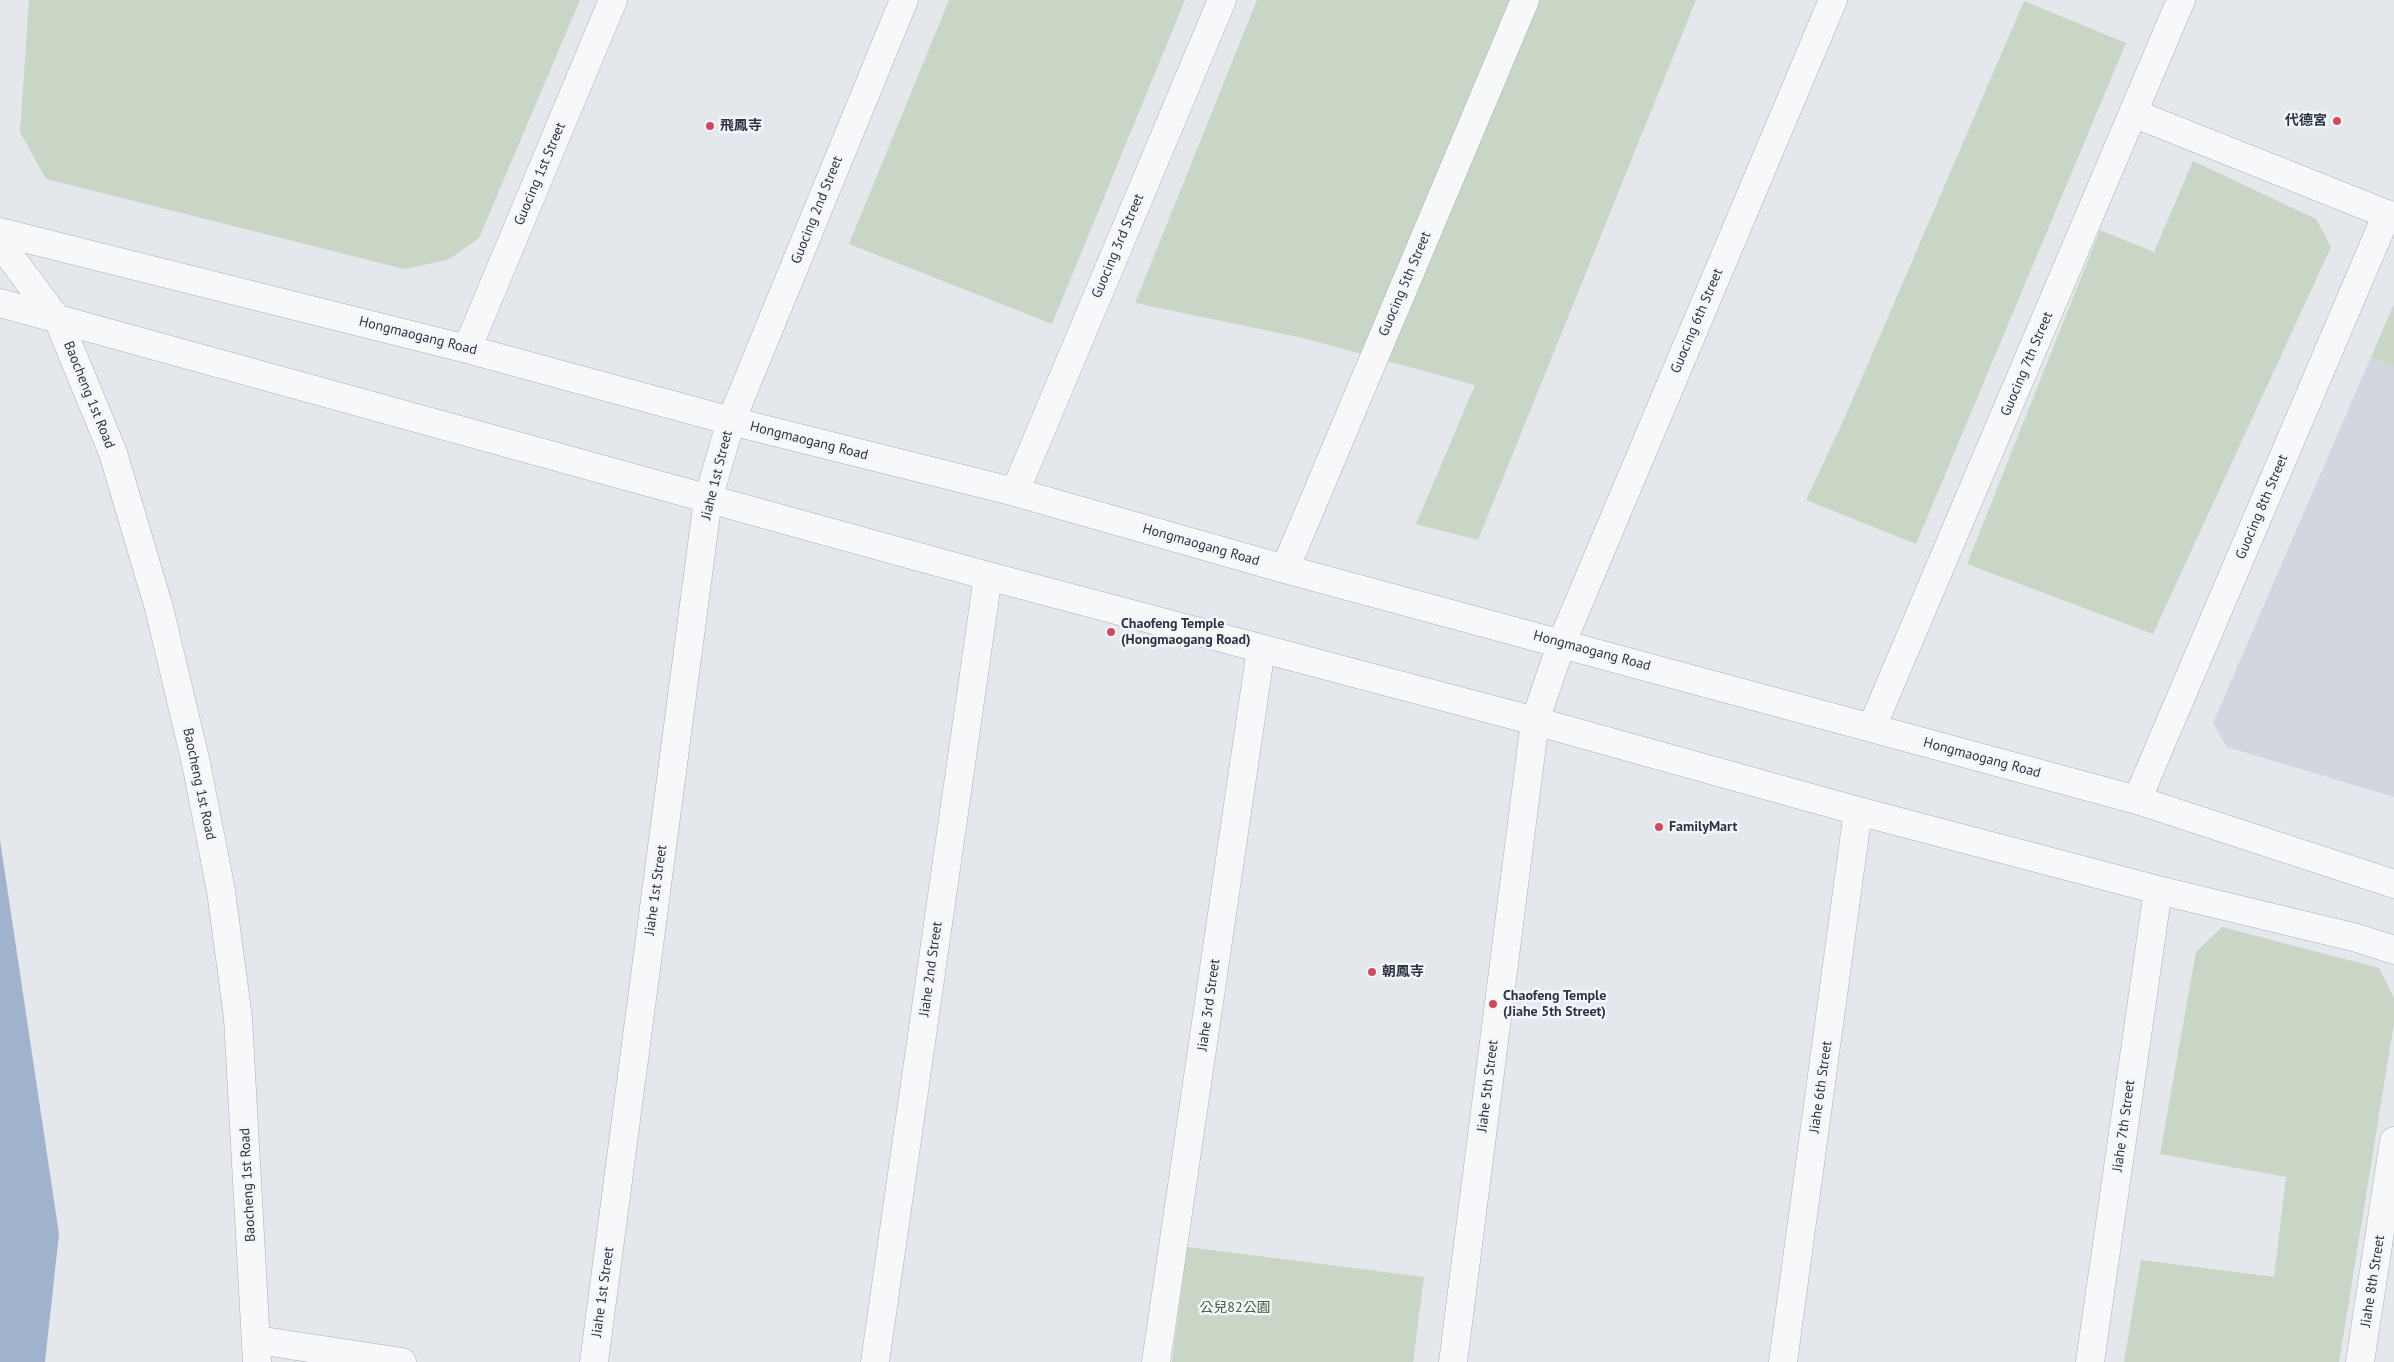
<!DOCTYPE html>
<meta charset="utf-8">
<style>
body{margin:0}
canvas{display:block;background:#e4e7ec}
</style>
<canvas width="2394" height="1362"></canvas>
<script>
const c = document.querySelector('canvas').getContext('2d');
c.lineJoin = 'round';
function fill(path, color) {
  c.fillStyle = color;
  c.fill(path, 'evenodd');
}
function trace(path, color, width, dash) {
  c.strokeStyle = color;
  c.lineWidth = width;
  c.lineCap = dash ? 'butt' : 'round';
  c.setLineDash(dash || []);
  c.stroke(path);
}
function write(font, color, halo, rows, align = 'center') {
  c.font = font + ' "PT Sans","Noto Sans TC",sans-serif';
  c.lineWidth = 5;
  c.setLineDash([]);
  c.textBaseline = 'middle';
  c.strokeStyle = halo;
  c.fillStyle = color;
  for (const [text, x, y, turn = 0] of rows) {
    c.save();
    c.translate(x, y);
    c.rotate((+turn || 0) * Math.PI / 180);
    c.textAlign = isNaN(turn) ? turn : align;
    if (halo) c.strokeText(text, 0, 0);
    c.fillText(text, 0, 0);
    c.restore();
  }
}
fill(new Path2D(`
 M2371,357L2394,367V797L2227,747L2213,723Z`), '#d2d6de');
fill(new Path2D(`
 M29,0H580L479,238L448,260L404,269L46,179L20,132Z
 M949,0H1185L1052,324L849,244Z
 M1257,0H1696L1478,540L1416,524L1475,385L1303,338L1135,303Z
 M2024,1L2126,43L1916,544L1806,500L1845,417Z
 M2193,161L2316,219L2331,247L2153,634L1967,564L2100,230L2154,252Z
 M2394,304V367L2371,357Z
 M2222,927L2379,968L2394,998V1023L2339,1362H2124L2141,1260L2274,1277L2286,1177L2160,1154L2196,952Z
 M1187,1247L1424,1277L1413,1362H1172Z`), '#c9d6c5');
fill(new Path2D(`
 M0,840L59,1234L45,1362H0Z`), '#9fb4cc');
const street = new Path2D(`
 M2133,113L2394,217
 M0,232L467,349L731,421L1015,492L1285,569L2137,800L2394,884
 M0,243L59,322L113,453L159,608L196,763L221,891L238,1018L257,1362
 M0,303L988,576L1535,721L1858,811L2158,890L2357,938L2394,950
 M467,349L613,0
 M1015,492L1222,0
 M1285,569L1525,0
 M1872,727L2181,0
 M2137,800L2387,214
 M257,1340L402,1362
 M594,1362L708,499L731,421L904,0
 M875,1362L988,576
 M1156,1362L1261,649
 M1453,1362L1535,721L1562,642L1833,0
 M1783,1362L1858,811
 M2090,1362L2158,890
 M2360,1362L2394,1141`);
trace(street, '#a9aeb7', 29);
trace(street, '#f7f8fa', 28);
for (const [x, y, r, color] of [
 [2337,121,5,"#d1495b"],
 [710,126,5,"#d1495b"],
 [1111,632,5,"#d1495b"],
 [1659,827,5,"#d1495b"],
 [1372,972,5,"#d1495b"],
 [1493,1004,5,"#d1495b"]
]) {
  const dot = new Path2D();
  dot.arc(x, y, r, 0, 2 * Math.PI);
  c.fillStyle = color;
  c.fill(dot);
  trace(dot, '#f4f6f9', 2);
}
write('bold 14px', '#2b3445', '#f4f6f9', [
 ["代德宮",2327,121,"right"],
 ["飛鳳寺",720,126],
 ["Chaofeng Temple",1121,624],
 ["(Hongmaogang Road)",1121,640],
 ["FamilyMart",1669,827],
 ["朝鳳寺",1382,972],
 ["Chaofeng Temple",1503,996],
 ["(Jiahe 5th Street)",1503,1012]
], 'left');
write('14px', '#2b3445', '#f4f6f9', [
 ["Guocing 1st Street",540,174,-67],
 ["Guocing 2nd Street",817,210,-68],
 ["Guocing 3rd Street",1118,246,-67],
 ["Guocing 5th Street",1405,284,-67],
 ["Guocing 6th Street",1697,321,-67],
 ["Hongmaogang Road",418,336,14],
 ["Guocing 7th Street",2027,364,-67],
 ["Baocheng 1st Road",89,395,68],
 ["Hongmaogang Road",809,441,14],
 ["Jiahe 1st Street",717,475,-76],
 ["Guocing 8th Street",2262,507,-67],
 ["Hongmaogang Road",1201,545,16],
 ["Hongmaogang Road",1592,651,15],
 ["Hongmaogang Road",1982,758,15],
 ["Baocheng 1st Road",199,784,78],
 ["Jiahe 1st Street",656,890,-82],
 ["Jiahe 2nd Street",931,969,-82],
 ["Jiahe 3rd Street",1209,1005,-82],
 ["Jiahe 5th Street",1488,1086,-83],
 ["Jiahe 6th Street",1821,1087,-82],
 ["Jiahe 7th Street",2124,1126,-82],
 ["Baocheng 1st Road",248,1185,-93],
 ["Jiahe 8th Street",2373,1281,-81],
 ["Jiahe 1st Street",603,1292,-82]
]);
write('14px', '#3f6138', '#f4f6f9', [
 ["公兒82公園",1235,1308]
]);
</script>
